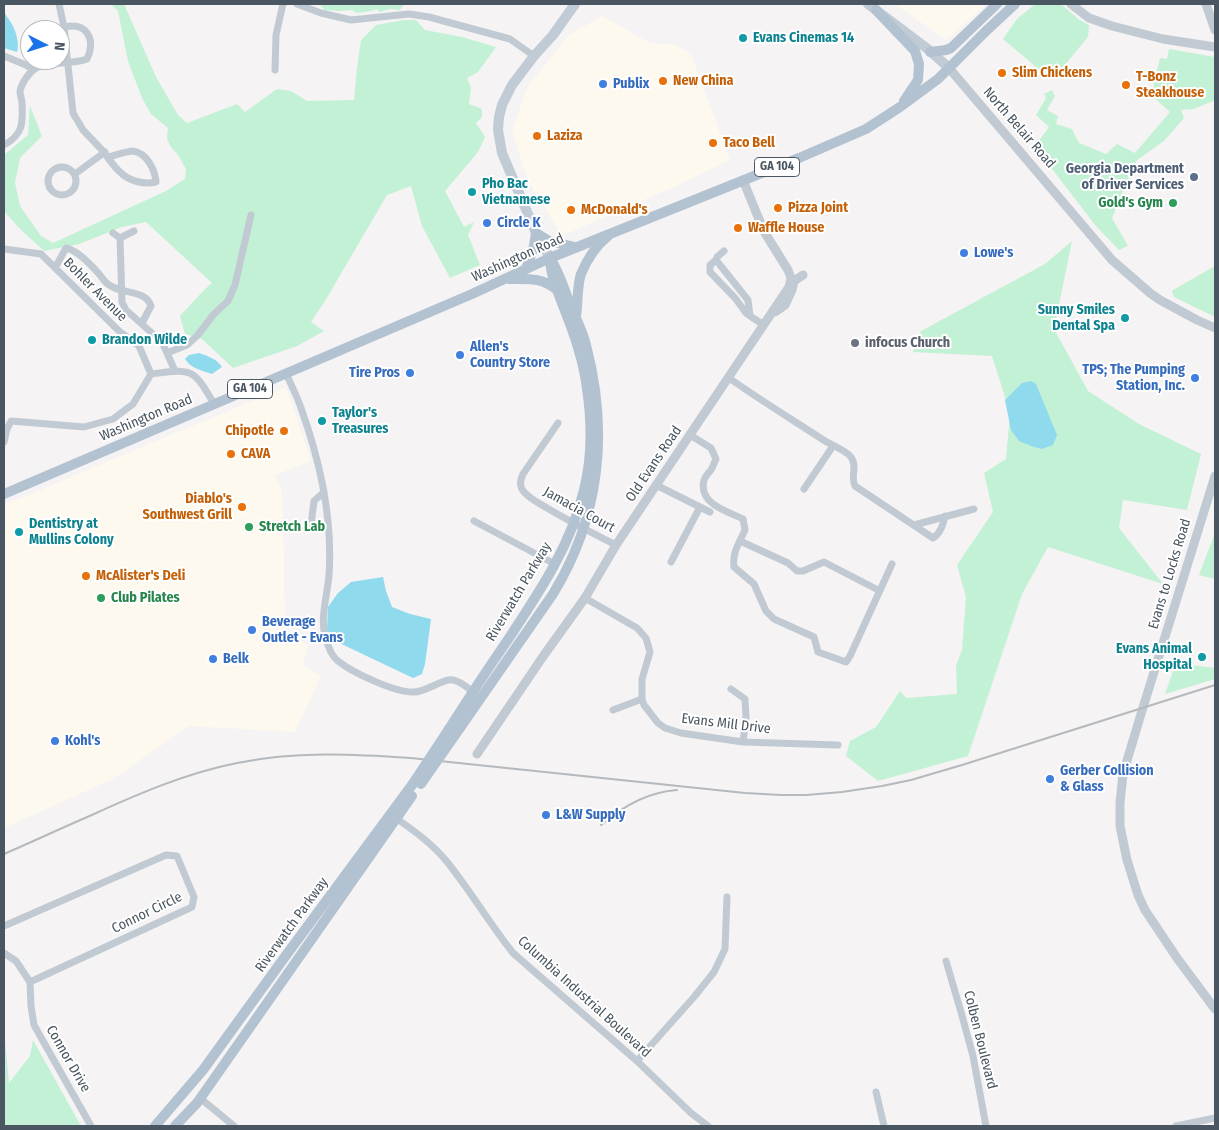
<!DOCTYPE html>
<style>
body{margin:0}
#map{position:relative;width:1219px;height:1130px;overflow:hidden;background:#f5f3f3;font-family:"Fira Sans Condensed",sans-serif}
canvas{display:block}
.frame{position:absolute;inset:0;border:5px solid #4a5661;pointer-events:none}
.north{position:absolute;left:20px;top:20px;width:50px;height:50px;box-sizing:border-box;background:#fff;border:1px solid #b7bbc0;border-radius:50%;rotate:95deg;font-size:14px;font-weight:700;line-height:20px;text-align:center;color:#4a5661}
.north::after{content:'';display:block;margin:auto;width:18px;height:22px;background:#1a73e8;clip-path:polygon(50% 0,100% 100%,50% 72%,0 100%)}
</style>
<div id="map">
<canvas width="1219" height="1130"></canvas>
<div class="frame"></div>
<div class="north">N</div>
</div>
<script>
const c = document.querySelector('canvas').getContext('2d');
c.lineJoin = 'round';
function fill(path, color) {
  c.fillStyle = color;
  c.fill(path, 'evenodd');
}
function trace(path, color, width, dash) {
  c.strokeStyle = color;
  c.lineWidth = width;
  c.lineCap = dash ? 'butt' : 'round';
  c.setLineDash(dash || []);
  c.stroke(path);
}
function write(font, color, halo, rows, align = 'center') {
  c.font = font + ' "Fira Sans Condensed",sans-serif';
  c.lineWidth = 4;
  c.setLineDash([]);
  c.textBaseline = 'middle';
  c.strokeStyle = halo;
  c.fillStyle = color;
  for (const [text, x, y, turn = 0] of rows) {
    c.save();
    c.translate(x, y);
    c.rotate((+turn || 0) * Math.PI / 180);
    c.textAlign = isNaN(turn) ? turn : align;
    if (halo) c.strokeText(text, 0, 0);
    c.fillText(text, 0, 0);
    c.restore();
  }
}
fill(new Path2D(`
 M895,4H986L969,20L946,40Z
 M602,16L650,43L676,45L691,54L730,160L678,185L562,236L528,181L512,130L528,86L569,35Z
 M286,387L311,461L275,475L281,488L283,505L285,630L308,646L303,664L321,676L295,732L189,726L113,779L4,828V504L22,498L118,457Z`), '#fdf9ef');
fill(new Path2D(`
 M111,4H124L156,77L178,115L187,123L237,104L245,112L277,89L291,91L307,101L354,100L357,68L361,40L376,25L404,20H416L425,30L462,37L496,47L478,72L467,78L471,88L469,104L482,109V117L476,123L485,137L478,152L445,191L464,227L474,222L468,235L480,265L450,278L422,226L411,186L387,195L325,301L311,322L324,331L297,346L233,368L202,339L185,334L180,316L205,289L212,283L146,222L122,227L79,244L44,251L19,228L4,211V155L28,135L30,106L42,136L20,158L15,183L20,206L41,236L53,243L166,191L185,179L186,169L178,155L170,146L167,138L168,128L151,114L142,98L128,61L118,11Z
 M319,4H407L402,6L400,10L390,9L380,12L377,9L371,11L357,13L352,10L339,11L325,10Z
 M1035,4H1061L1078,19L1089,25L1088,37L1054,78L1051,79H1047L1045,73L1041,72L1028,60L1003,39L1017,19Z
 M1169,49L1215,57V100L1194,109L1181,110L1184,118L1164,141L1137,160L1124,188L1112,218L1128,246L1119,250L1095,225L1043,157L1038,142L1049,127L1036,115L1046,98L1044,94L1052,90L1055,96L1047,110L1058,116L1056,124L1072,129L1079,143L1106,154L1117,144L1135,153L1170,112L1152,96V93L1160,58L1167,59Z
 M1072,241L1054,329L1088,391L1139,424L1201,454L1187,510L1123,500L1119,528L1163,584L1048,547L1022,594L968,756L878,781L846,756L850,741L876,727L900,691L906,698L957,694L956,666L962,650L966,597L957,565L993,512L984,473L1006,459L1010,413L992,356L913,352L921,331L1045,264Z
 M1215,266V317L1174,297L1172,292L1173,290Z
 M1215,533V579L1199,575Z
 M1176,663L1215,668V679L1165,694Z
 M4,1031L9,1083L30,1056L33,1040L81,1126H4Z`), '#c3f1d5');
fill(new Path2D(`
 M4,10C5,15 7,16 10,21C15,28 20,43 17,52L4,48Z
 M199,353C208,356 217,359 222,367L212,374C203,371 190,368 185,359L189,355Z
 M1031,381L1036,384L1057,435L1053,445L1042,449L1031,446L1019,441L1011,430L1005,400L1022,383Z
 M383,577L386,591L392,607L410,614L431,619L425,664L422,674L413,678L331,639L328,634L327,630L328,607L338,593L351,582Z`), '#90daee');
trace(new Path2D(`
 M59,4L64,27L73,113L83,130L102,150C108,157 113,166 120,172C129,181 144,185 156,182C155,170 147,153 133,151C127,151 114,156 108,157
 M297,4L321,13L351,20L409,14L429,17L510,39L534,56
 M4,56L26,65L33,70
 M275,70L276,35L283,4
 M4,145C23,135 23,123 22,103C22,99 20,95 20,92C21,83 30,71 38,67C51,61 71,65 87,59C96,39 87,22 64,27
 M48 181a14 14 0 1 1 28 0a14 14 0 1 1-28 0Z
 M75,174L105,152
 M134,231L120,238L122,302L126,310L162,342L175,371
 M113,233L120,238
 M4,249L41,254L119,331L139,346L151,374
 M724,251L717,257L716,260L748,300L750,316L764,325
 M716,260L710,265V272L735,298L746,313L749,315
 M55,268L66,248C77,250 93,267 100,275C103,279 106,284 111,286C123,294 146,290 151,306L142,323
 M167,353L187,345L197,336L214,314L228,301L235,285L251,215
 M286,373C291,385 297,396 301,408C320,461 333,518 329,575C327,599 318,622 328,645C330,651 333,657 338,661C353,673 396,693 414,692C426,692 444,678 453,680C460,681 467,687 473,692
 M151,374C191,369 193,367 214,404
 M729,378C760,400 793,420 825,441C832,445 847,451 851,457C858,467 850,477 855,486L933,538C941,533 943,524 945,516
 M558,423L523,474C520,481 519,486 524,492C530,499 539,503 547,508C569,521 592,533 616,545
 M690,435L711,448L716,459C714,463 713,467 711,470C708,474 705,476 704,480C698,504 727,511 743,519L745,530C739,543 732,553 734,567L754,584L766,611L774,619L814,637L818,652L846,662L850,656L892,564
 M4,442L7,429L11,421L84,427L113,419L133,404L151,374
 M656,485L710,512
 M804,489L833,446
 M474,521L555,564
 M311,525L314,501L324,492
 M914,525L974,509
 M740,541L788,563L797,571H803L824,562L880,591
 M671,562L700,507
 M585,598L637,628L646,638L650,652L642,679V699L644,705L658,723L665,728L681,733L743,742L838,745
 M731,689L745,699L746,717L743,742
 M613,710L642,699
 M393,816C413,830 433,844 448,863C471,892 490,924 513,953L637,1061L691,1113L708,1126
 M4,926L166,855L177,856L194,897L192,907L30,982
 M4,953L16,961L30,982L31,1006L34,1025L91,1126
 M946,961L961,1012L973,1056L986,1126
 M637,1061L694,997L714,972L725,949L727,897
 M876,1092L884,1126
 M200,1098L234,1126
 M1176,1126L1215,1118`), '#c1cad2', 7);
trace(new Path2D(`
 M1071,4L1089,18L1112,26L1163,39L1215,47
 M1206,4L1215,30
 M949,68L1112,260L1150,293L1160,300L1197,320L1215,328
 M775,312L785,305L792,290L794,281L803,275
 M1215,476L1141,714L1123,774L1120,803V826L1127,860L1138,895L1145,910L1177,958L1215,1009
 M477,754L544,655L585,598L616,545L789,287L791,278L788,270L765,233L756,212L743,180`), '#c1cad2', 9);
trace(new Path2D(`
 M868,4L929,50L949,68
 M550,258L536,233L502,153L498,130L499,117L502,105L512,85L534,56L553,35L575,4`), '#c1cbd6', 10);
trace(new Path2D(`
 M876,10L915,51L919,64L918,80L904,101
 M930,52L946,50L951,48L997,4
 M526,269L534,246L536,233L549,241L575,247
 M509,279C528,279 542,277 557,290
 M576,316C578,304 577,285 581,274C587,259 597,245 609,235
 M4,494L472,294L550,258L799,158L866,129L900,107L938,79L986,31L1015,4
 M460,728L553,594C600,517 609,432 586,345C583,332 576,319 571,306C564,290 560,273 550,258
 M449,729C468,699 487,670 507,641C538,594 571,546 584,490C592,458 592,422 587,389C584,364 576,339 567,316C560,297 551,279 550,259
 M155,1126L203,1070L287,954L412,785
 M175,1126L197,1103L412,796`), '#b3c2d1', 10);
trace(new Path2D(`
 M601,825C623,806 648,792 677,790
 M4,854C34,841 64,827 94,814C140,793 187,773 237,763C295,751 353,754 411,758L745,793L781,795H806L842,792L882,786L911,780L962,765L1215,685`), '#b5b8bd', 2);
trace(new Path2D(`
 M421,784L460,728
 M412,785L449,729`), '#b3c2d1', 10);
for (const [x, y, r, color] of [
 [743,38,5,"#0f9aa8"],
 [1002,73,5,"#e8710a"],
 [663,81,5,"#e8710a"],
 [603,84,5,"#3f7fe0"],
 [1126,85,5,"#e8710a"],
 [537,136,5,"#e8710a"],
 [713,143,5,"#e8710a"],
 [1194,177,5,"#5c6f8a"],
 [472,192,5,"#0f9aa8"],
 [1173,203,5,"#2e9e5b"],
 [778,208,5,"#e8710a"],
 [571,210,5,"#e8710a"],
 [487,223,5,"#3f7fe0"],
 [738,228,5,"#e8710a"],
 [964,253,5,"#3f7fe0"],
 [1125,318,5,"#0f9aa8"],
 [92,340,5,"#0f9aa8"],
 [855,343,5,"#6b7280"],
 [460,355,5,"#3f7fe0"],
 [410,373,5,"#3f7fe0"],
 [1195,378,5,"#3f7fe0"],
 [322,421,5,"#0f9aa8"],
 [284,431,5,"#e8710a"],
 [231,454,5,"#e8710a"],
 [242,507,5,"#e8710a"],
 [249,527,5,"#2e9e5b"],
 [19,532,5,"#0f9aa8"],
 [86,576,5,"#e8710a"],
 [101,598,5,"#2e9e5b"],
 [252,630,5,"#3f7fe0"],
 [1202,657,5,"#0f9aa8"],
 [213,659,5,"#3f7fe0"],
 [55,741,5,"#3f7fe0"],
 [1050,779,5,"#3f7fe0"],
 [546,815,5,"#3f7fe0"]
]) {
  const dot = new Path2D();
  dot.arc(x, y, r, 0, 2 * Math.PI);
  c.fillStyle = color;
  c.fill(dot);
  trace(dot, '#fff', 2);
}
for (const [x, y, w] of [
 [777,167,45],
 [250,389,45]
]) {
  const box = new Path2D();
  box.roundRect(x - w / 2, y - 9.5, w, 19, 4);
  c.fillStyle = '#fff';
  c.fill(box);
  trace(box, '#4a5661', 1);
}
write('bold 12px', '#4a5661', null, [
 ["GA 104",777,167],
 ["GA 104",250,389]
]);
write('bold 14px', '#0d838f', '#fff', [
 ["Evans Cinemas 14",753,38],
 ["Pho Bac",482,184],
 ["Vietnamese",482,200],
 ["Sunny Smiles",1115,310,"right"],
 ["Dental Spa",1115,326,"right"],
 ["Brandon Wilde",102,340],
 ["Taylor's",332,413],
 ["Treasures",332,429],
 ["Dentistry at",29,524],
 ["Mullins Colony",29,540],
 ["Evans Animal",1192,649,"right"],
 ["Hospital",1192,665,"right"]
], 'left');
write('bold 14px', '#c56008', '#fff', [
 ["Slim Chickens",1012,73],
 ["T-Bonz",1136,77],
 ["Steakhouse",1136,93],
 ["New China",673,81],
 ["Laziza",547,136],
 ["Taco Bell",723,143],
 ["Pizza Joint",788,208],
 ["McDonald's",581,210],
 ["Waffle House",748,228],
 ["Chipotle",274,431,"right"],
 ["CAVA",241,454],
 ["Diablo's",232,499,"right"],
 ["Southwest Grill",232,515,"right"],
 ["McAlister's Deli",96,576]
], 'left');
write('bold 14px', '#366cbe', '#fff', [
 ["Publix",613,84],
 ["Circle K",497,223],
 ["Lowe's",974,253],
 ["Allen's",470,347],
 ["Country Store",470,363],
 ["TPS; The Pumping",1185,370,"right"],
 ["Station, Inc.",1185,386,"right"],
 ["Tire Pros",400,373,"right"],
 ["Beverage",262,622],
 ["Outlet - Evans",262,638],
 ["Belk",223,659],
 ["Kohl's",65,741],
 ["Gerber Collision",1060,771],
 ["& Glass",1060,787],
 ["L&W Supply",556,815]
], 'left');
write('14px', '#4a5661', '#fff', [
 ["North Belair Road",1019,128,49],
 ["Washington Road",518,258,-24],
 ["Bohler Avenue",95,290,45],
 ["Washington Road",146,418,-23],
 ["Old Evans Road",654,464,-56],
 ["Jamacia Court",579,510,29],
 ["Evans to Locks Road",1170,574,-73],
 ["Riverwatch Parkway",519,592,-59],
 ["Evans Mill Drive",726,724,7],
 ["Connor Circle",147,913,-26],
 ["Riverwatch Parkway",292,925,-54],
 ["Columbia Industrial Boulevard",584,997,42],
 ["Colben Boulevard",980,1040,76],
 ["Connor Drive",68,1059,60]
]);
write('bold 14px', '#4e5e75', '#fff', [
 ["Georgia Department",1184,169],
 ["of Driver Services",1184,185]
], 'right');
write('bold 14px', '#27864d', '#fff', [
 ["Gold's Gym",1163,203,"right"],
 ["Stretch Lab",259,527],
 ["Club Pilates",111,598]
], 'left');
write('bold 14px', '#5b616d', '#fff', [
 ["infocus Church",865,343]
], 'left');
</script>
